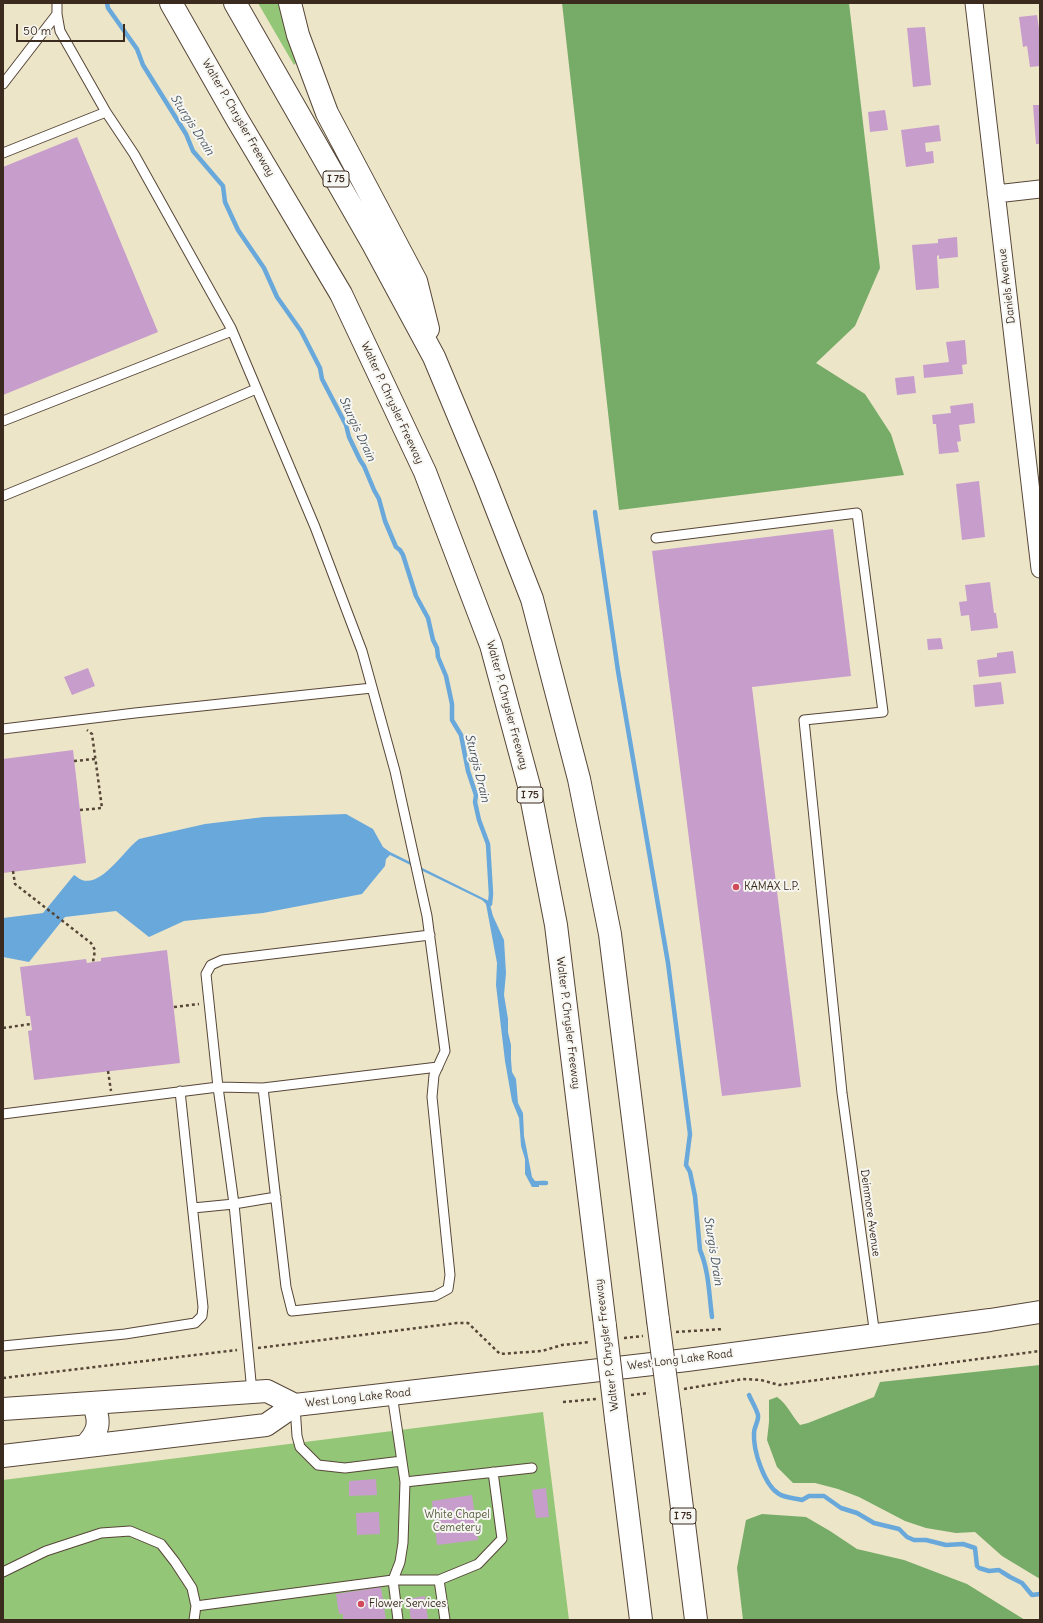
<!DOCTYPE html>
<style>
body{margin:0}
#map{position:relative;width:1043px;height:1623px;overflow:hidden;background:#ede5c8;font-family:Delius,sans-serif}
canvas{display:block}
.frame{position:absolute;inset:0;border:4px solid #3b2a1e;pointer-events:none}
.scale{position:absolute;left:16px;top:24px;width:109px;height:18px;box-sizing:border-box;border:2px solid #3b2a1e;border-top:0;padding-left:5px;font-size:12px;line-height:14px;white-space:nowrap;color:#3b2a1e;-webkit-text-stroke:3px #f6f6f2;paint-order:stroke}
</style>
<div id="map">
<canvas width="1043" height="1623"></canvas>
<div class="frame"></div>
<div class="scale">50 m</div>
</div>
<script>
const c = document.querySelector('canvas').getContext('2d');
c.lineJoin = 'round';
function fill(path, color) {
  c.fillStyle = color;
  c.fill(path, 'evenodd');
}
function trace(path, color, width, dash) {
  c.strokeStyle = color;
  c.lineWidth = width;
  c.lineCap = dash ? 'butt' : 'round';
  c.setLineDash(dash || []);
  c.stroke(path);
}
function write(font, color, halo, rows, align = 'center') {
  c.font = font + ' Delius,sans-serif';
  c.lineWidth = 4;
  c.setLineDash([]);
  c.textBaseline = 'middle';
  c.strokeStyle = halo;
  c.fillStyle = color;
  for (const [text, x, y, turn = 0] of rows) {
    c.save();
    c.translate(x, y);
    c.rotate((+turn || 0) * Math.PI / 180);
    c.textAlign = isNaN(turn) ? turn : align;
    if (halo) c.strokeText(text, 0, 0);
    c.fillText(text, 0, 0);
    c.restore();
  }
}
fill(new Path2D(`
 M258,3H279L284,27L297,62L294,65Z
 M543,1412L569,1620H3V1480Z`), '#93c677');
fill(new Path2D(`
 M562,3H849L880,268L855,326L816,363L865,394L891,434L904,475L619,510Z
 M1040,1365V1579L1002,1556L975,1532L956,1533L926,1528L905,1521L859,1497L838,1489L815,1483H793L777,1467L767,1440L769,1422V1400L777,1397C788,1405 791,1415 800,1425L808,1423L874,1397L880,1382Z
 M762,1514L806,1517L830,1531L857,1549L904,1560L967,1584L1025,1620H743L737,1568L746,1520Z`), '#76ab68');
fill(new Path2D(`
 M346,814L373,829L383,847L390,852L489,901L493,916L504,940L506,973L504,995L508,1019V1032L511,1045V1059L512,1072L516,1079L518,1103L523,1113L524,1136L532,1177L535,1181H539V1187H532L525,1174V1159L521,1146L519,1118L512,1101L505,1061L496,985L497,963L486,904L482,900L390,855L386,859L385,866L362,894L263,913L184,921L149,937L116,911L65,917L29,962L3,957V918L43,913L74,875C76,876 79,879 82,880C102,887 124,850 139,839L205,824L264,817Z`), '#68a8db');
trace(new Path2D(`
 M107,3L108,8L137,49L143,65L186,134L193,151L223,186L225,202L238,230L264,268L277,297L301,331L320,368L322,379L346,425L349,437L360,460L364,466L374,490L379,499L385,521L396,547L400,550L403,555L416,596L428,618L433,640L437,648L438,657L446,676L452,704V720L461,735L468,771L476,795L475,802L479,820L488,844L491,894L490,904
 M595,512L618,671L668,963L690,1134L686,1165L690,1172L695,1196L700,1250C709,1271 709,1295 712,1317
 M540,1183H546
 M749,1395C752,1402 756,1408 758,1415C759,1421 754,1427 754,1433C753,1450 764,1485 779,1494C786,1498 794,1498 802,1500L809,1496H824L841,1508L857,1513L874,1523L899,1529L907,1537L914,1540H926L946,1545L963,1544L975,1548L977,1566L979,1568L989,1571L999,1570L1002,1572L1010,1577L1022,1583L1032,1595L1040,1594`), '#68a8db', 4.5);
fill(new Path2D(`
 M1037,15L1040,35V66L1030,67L1027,46L1023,47L1019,17Z
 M925,27L931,85L913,87L907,28Z
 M1033,105H1040V144H1036Z
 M885,110L888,130L870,132L868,112Z
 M939,125L941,141L925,143L926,152L933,151L934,163L906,167L901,130Z
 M77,137L158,332L3,395V167Z
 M957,237L958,257L939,259V255L937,256L939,288L916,290L912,245L938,243V239Z
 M965,340L967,364L962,365L963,374L924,378L923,365L949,362L946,342Z
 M914,376L916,393L897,395L895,378Z
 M973,403L975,423L959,425L961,441L957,442L959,452L939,454L936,424H933L932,415L951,413L950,406Z
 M979,481L985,537L962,540L956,484Z
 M833,529L851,676L752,687L801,1087L722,1096L652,551Z
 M990,582L994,613H996L998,628L971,631L969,615L961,616L959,602L967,601L965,585Z
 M941,638L943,649L928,650L927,639Z
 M1013,651L1016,673L979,677L977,660L997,657V653Z
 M88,668L95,686L72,695L64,677Z
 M1001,682L1004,704L975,707L973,685Z
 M73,750L86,863L3,873V759Z
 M167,950L180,1063L34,1080L28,1031L32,1030L30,1016H26L20,967L86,959L87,963L93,962L101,961V958Z
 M376,1479L377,1495L349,1496V1481Z
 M546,1488L549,1517L536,1518L532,1490Z
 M472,1495L478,1540L437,1545L432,1501Z
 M379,1512L380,1534L357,1535L356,1513Z
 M381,1587L386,1620H343V1614H339L336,1594Z
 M425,1596L428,1620H411L408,1599Z`), '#c79dcc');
const lane = new Path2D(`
 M3,84L57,14
 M106,112L134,154L231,328L315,527L362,651L395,771L427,916L445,1051L434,1075L432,1097L450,1275L448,1289L435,1296L292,1311L286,1287L263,1088L438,1067
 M3,153L106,112L60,31L57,14V3
 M3,421L232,331
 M3,496L96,458L256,389
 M656,538L857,513L883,712L804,720L842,1093L875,1336
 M3,729L135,713L372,688
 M263,1088L218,1087L206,974L211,965L222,960L430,935
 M3,1114L218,1087L234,1204L252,1392
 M193,1208L234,1204L276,1197
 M3,1346L125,1334L195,1323L202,1316L203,1307L180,1091
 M392,1394L405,1482L403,1543L400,1562L393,1580L398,1620
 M295,1406L297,1436L300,1447L318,1465L345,1468L402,1461
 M405,1482L532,1468
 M3,1572L46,1551L101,1533L130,1531L161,1544L175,1562L192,1588L196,1606L194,1620
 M439,1580L445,1620
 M196,1606L393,1580H439L478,1564L502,1539L493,1472`);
const street = new Path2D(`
 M974,3L1040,569
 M996,194L1040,189`);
const secondary = new Path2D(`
 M3,1409L267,1391L295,1405
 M85,1446C99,1432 101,1422 93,1403
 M3,1456L266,1425L295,1405L687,1360L990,1320L1040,1312`);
const highway = new Path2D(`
 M171,3L237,119L341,294L425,472L491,645L529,786L556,925L605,1326
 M235,3L373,244L434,357L485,479L532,599L579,779L610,934L658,1320
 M290,3L298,35L327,113L416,281L428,329
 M670,1412L696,1620
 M616,1419L641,1620`);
trace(lane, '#564638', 11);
trace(street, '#564638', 19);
trace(secondary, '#564638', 24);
trace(highway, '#564638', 24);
trace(new Path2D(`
 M74,761L95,759
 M80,810L102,808L92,734L87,730
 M13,871L15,884L91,943L95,950L93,962
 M174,1007L199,1004
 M3,1028L31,1024
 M108,1071L111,1091
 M676,1332L723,1329
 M624,1338L643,1336
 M258,1348L457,1323H468L500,1354L542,1351L562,1345L590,1342
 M3,1378L237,1350
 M684,1389L743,1379L761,1380L779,1385L1040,1351
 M631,1395L649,1393
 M563,1402L596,1399`), '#564638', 2.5, [3, 3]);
trace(lane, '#fff', 9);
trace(street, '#fff', 17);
trace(secondary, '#fff', 22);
trace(highway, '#fff', 22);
const highwayBridge = new Path2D(`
 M658,1320L670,1412
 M605,1326L616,1419`);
trace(highwayBridge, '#564638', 24, []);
trace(highwayBridge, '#fff', 22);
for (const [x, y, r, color] of [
 [736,887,4,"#d1495b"],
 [361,1604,4,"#d1495b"]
]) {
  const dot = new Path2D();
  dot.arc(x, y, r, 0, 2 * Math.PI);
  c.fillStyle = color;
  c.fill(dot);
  trace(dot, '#f6f6f2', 1.5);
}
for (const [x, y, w] of [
 [336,179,26],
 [530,795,26],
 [683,1516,26]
]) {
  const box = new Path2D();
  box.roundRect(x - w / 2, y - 8, w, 16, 3);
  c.fillStyle = '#f6f6f2';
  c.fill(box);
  trace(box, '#3b2a1e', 1);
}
write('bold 10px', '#3b2a1e', null, [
 ["I 75",336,179],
 ["I 75",530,795],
 ["I 75",683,1516]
]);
write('11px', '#3b2a1e', '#f6f6f2', [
 ["Walter P. Chrysler Freeway",238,118,60],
 ["Daniels Avenue",1007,286,-97],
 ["Walter P. Chrysler Freeway",392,403,65],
 ["Walter P. Chrysler Freeway",507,705,75],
 ["Walter P. Chrysler Freeway",568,1023,83],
 ["Deinmore Avenue",870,1213,82],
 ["Walter P. Chrysler Freeway",607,1345,-97],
 ["West Long Lake Road",680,1360,-7],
 ["West Long Lake Road",358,1398,-6]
]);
write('11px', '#3b2a1e', '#f6f6f2', [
 ["KAMAX L.P.",744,887],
 ["Flower Services",369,1604]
], 'left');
write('11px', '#555939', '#f6f6f2', [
 ["White Chapel",457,1515],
 ["Cemetery",457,1528]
]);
write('italic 12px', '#4b5660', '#f6f6f2', [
 ["Sturgis Drain",192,125,57],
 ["Sturgis Drain",357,429,65],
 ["Sturgis Drain",477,768,76],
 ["Sturgis Drain",713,1251,81]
]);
</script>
